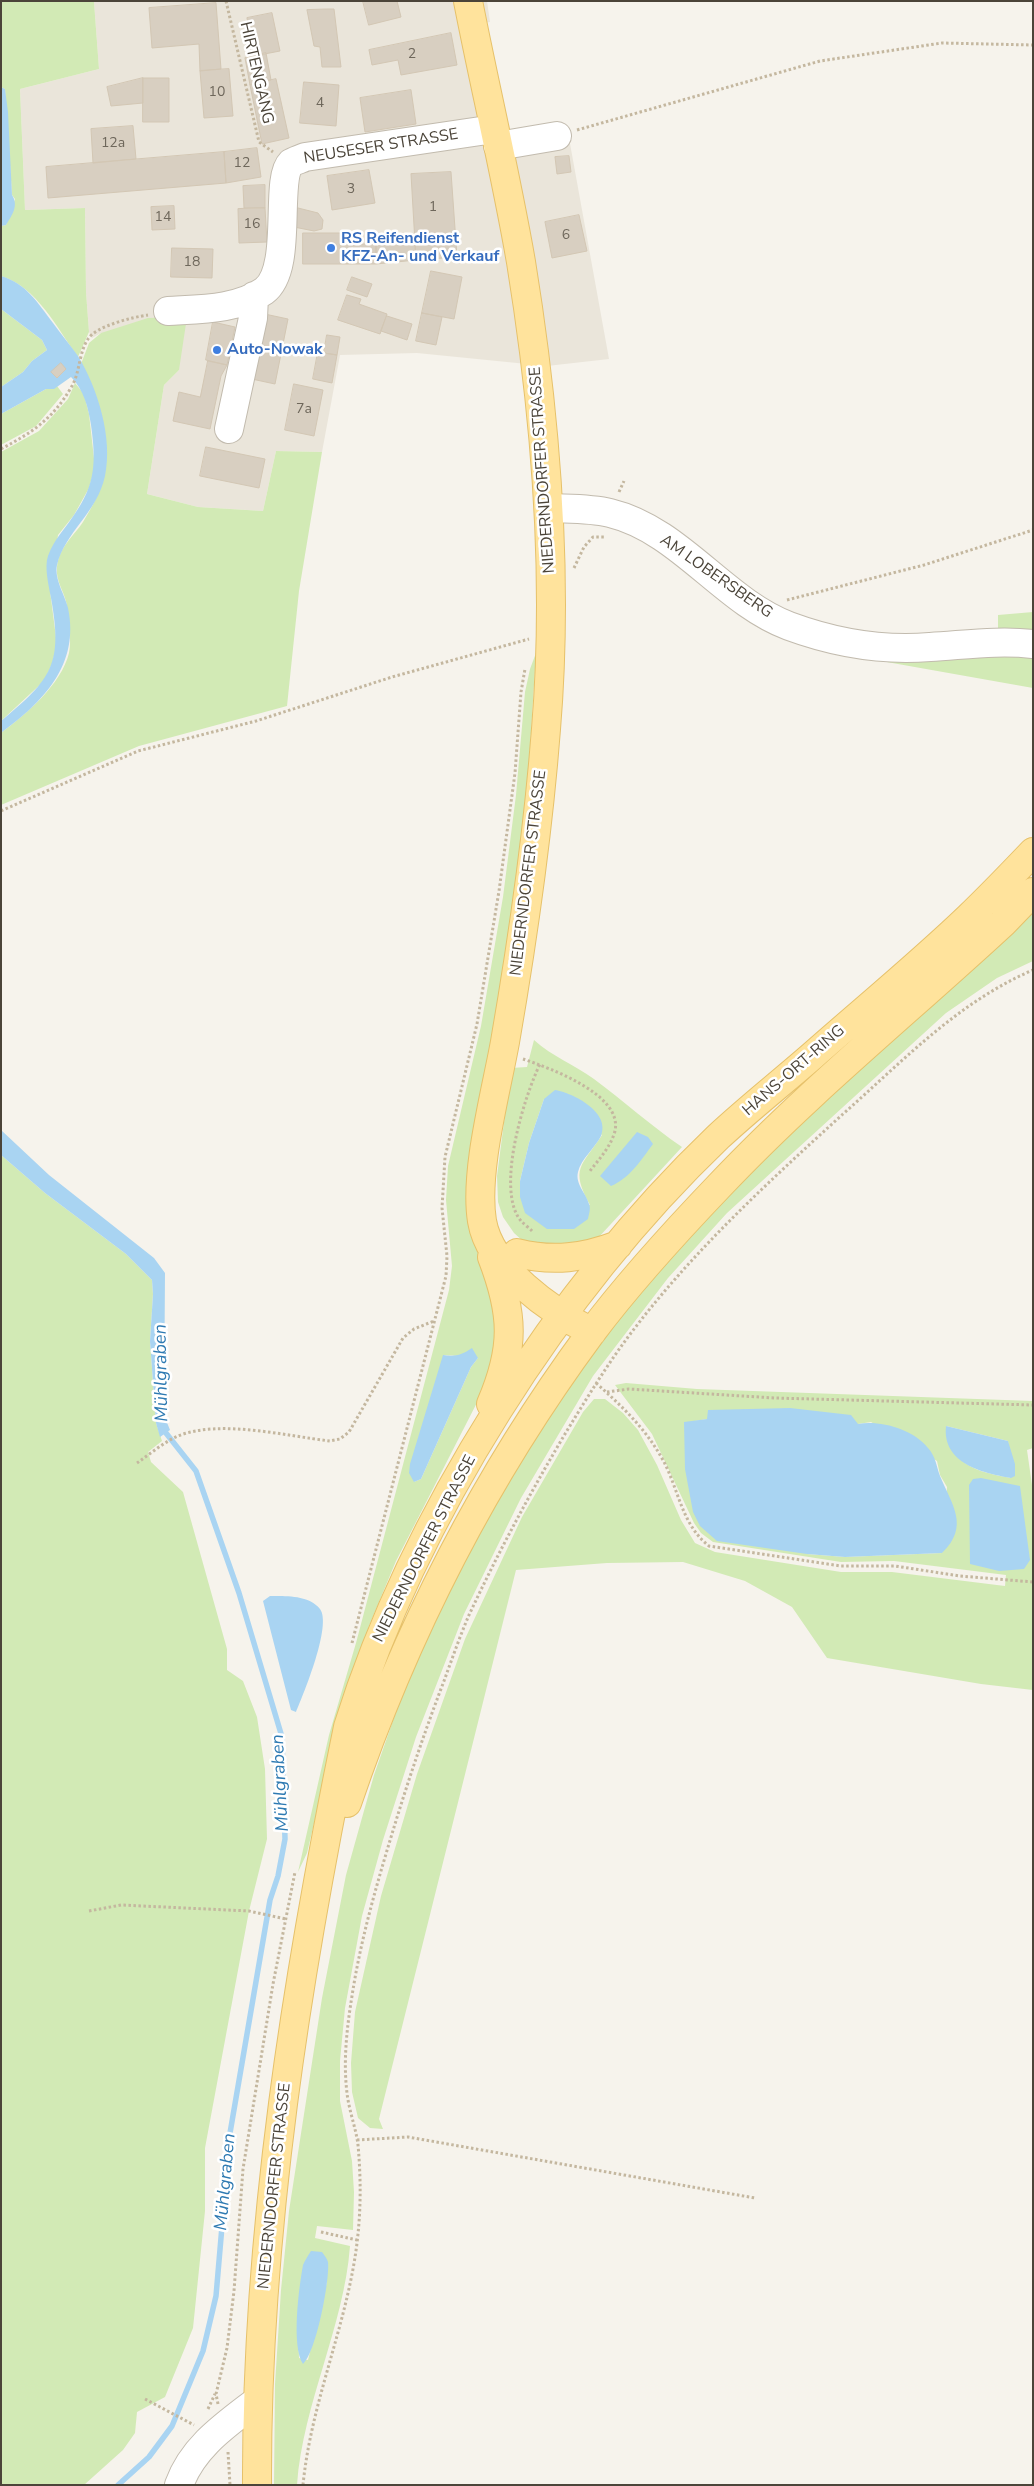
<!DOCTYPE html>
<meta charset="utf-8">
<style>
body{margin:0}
#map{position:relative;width:1034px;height:2486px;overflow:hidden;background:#f6f3ec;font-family:"Nunito Sans",sans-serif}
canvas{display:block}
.frame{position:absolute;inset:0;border:2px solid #4b4439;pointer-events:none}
</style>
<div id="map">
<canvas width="1034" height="2486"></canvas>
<div class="frame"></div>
</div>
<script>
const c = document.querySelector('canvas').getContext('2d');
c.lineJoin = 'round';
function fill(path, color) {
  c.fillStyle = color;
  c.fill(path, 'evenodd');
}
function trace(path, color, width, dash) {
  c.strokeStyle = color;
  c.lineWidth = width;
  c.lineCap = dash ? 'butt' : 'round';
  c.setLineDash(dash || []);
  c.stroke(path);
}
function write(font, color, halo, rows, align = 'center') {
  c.font = font + ' "Nunito Sans",sans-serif';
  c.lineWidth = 5;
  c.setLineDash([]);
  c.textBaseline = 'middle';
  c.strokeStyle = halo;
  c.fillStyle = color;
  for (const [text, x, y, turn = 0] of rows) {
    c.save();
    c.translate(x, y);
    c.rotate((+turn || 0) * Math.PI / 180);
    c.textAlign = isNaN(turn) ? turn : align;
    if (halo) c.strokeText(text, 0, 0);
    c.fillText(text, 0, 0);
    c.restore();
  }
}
fill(new Path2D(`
 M95,1H487L490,22L484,23L508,134L567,127L609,359L547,366L417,353L340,355L322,452L276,451L263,511L198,507L147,494L164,385L179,370L101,333L92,338L89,332L86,292L85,208L25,210L20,89L99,69L94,2Z`), '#eae5da');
fill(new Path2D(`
 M1,1H95L94,2L99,69L20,89L25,210L85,208L86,292L89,332L78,357C57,328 37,287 1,276V226L6,225L15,199L12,195L5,89L1,87Z
 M1,309L42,340L47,350L32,361L23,372L1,387Z
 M187,317L179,370L164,385L147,494L198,507L263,511L276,451L322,452L299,591L287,706L139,746L1,805V733C26,714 61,685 69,653C72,640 68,620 67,607C66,594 55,581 57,567C59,547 73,537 83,522C120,466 108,421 81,364L89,343L101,333L148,318Z
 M75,383L84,394L89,414L95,467L89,488L74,515L58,535L50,591L57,645L52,664L44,681L1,721V452L39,431L68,399Z
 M57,386L63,394L36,426L1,445V414L46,389Z
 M1033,612V633L998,634V615Z
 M536,653L522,876L467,1192L469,1227L502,1323L485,1387L396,1561L369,1626L335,1735L307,1853L298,1872L329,1735L356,1643L449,1290L452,1266L446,1200L448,1166L481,1026L503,897L516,795L525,692L530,669ZM444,1355C456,1357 466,1355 478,1358L471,1367L421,1479L414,1482Z
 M1033,654V688L881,661Z
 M1033,906V961L997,978L946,1013L727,1213L668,1278L593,1376L521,1498L464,1614L416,1737L383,1840L362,1916L345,2008L340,2061V2101L352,2161L354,2192L353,2230L317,2226L315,2238L350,2246C344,2327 303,2403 297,2485H274L275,2384L281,2290L289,2211L322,1998L346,1875L374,1775L403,1692L448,1588L506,1481L582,1363L706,1210ZM327,2282L308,2360L299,2358L298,2323L300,2290Z
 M534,1040C553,1057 573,1064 594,1079C624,1101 651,1126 682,1147L598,1238L576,1250L524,1242L514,1233L503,1217L498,1202L497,1176L511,1068L527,1067ZM544,1099L602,1135C581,1167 570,1168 590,1205L520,1181L529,1143Z
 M1,1155L45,1193L126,1254L152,1280L153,1294L150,1341L156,1423L162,1441L148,1452L151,1462L183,1492L227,1649V1670L243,1681L257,1717L265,1769L267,1839L249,1911L205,2148V2211L193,2328L165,2397L137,2412L135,2433L123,2450L84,2485H1Z
 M626,1383L697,1389L1033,1401V1448L1027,1450L1033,1492V1690L981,1684L827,1658L792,1607L745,1581L683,1562L607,1563L516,1570L379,2119L383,2129L370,2128L358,2118L352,2092L351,2063L355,2012L381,1896L417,1774L465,1639L522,1517L583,1412L594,1399H605L623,1413L638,1430L657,1465L681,1520L695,1543L715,1552L841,1572H892L1005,1586L1006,1575L894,1561L841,1562L713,1542L701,1533L694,1523L652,1434L615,1385ZM707,1419L858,1424L871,1422L937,1461L940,1475L947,1487L942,1553L845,1557L807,1554L684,1423ZM946,1426L1008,1441L1011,1478C977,1472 950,1465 946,1426Z`), '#d2eab5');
fill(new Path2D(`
 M1,87L5,89L8,112L12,195C19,206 12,215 6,225L1,226Z
 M1,276C27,284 37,302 53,323C61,334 70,345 78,356C98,389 113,438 105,476C97,513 65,532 57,565C54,579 65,595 68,608C80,665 43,702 1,733V721C52,679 63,664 51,598C49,587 44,567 48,556C54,539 65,529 74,515C96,484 96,461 91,425C88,407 84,390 71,377L54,389H46L1,414V387L23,372L32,361L47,350L42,340L1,309Z
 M555,1090C573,1093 611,1112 601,1136C595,1148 581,1159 578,1172C575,1184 586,1193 589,1204C591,1208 589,1214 588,1219L574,1229H547L525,1213L520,1197V1181L529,1143L544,1099Z
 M1,1130L49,1175L154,1258L165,1273L164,1415L170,1430L160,1437L156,1423L150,1341L153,1294L152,1280L126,1254L45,1193L1,1155Z
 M637,1132L648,1137L653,1144C641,1160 630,1178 611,1186L600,1176Z
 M472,1348L478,1358L471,1367L421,1479L414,1482L409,1473L410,1464L443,1355C455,1357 462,1355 472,1348Z
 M790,1408L851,1415L858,1424C880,1420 913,1429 928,1448C936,1457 936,1465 940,1476C952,1505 970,1526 942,1553L845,1557L807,1554L717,1541L700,1526L693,1512L685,1469L684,1422L707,1419L708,1410Z
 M946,1426L1008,1441L1015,1464V1476L1011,1478C982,1473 942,1463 946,1426Z
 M981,1478L1020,1486L1030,1560L1024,1569L999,1571L970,1564L969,1485L973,1479Z
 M270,1596C286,1596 309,1595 320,1609C332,1625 304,1693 296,1712L291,1710L263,1601Z
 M311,2251L322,2252C324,2255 327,2258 328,2262C330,2280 316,2353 303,2364C291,2346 299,2287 303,2265C305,2260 308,2256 311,2251Z`), '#a9d4f2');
trace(new Path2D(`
 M118,2485L149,2457L172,2426L203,2351L216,2296L230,2133L270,1900L278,1876L285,1839L282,1737L239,1593L196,1471L162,1428`), '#a9d4f2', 5.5);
const building = new Path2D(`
 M363,1H397L401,17L369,25Z
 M216,3L221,69L200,71L199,44L152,48L149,8Z
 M327,9H334L341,67H322L320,47L314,46L307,10Z
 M272,13L280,51L254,56L247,18Z
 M451,33L457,65L401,75L398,60L372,65L369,50Z
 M266,53L271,80L250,85L245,58Z
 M229,69L233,116L204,118L200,71Z
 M143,78H169V122H143Z
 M143,78V103L111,106L107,87Z
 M276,79L289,138L262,144L250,85Z
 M304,82L339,85L336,126L300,123Z
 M411,90L416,124L365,132L360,98Z
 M133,126L136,159L93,163L91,129Z
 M257,148L261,177L226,183L224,152Z
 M224,152L226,183L48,198L46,167Z
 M569,156L571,172L557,174L555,157Z
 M369,170L375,203L332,210L327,176Z
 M451,172L457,257L416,260L411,174Z
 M265,185V208H244L243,186Z
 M174,206L175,229L152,230L151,207Z
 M265,208L267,242L239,243L238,209Z
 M298,208L318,213L323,220L322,229L314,231L294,227Z
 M579,215L587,251L552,258L545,222Z
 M303,233H355V244H376V264H303Z
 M415,242L416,260L376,264V244Z
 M172,248L213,249L212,278L171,277Z
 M431,271L462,277L454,319L422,313Z
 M352,277L372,284L367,297L347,290Z
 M347,295L361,299L359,304L387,314L380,334L338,320Z
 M260,313L288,319L275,384L247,378Z
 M422,313L442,317L436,345L416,341Z
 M387,316L412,324L407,340L381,331Z
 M213,322L235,327L227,365L206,360Z
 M327,335L340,337L337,355L324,353Z
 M318,352L337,355L332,383L313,379Z
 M208,361L227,365L221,376L210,429L173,421L179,392L200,397Z
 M61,363L66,369L57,378L51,372Z
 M294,384L323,390L314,436L285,430Z
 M206,447L265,459L259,488L200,476Z`);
fill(building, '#d8cfc1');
trace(building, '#d3c7b4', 1);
const minor = new Path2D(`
 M498,146L557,136
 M168,311C199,309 237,310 264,291C294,269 274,180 291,163C294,161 301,159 305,157L494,129
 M229,429L253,318L254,296
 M549,508C569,509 590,508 610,513C680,530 723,601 789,626C835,643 881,651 930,647C965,645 998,640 1033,644
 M179,2485C193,2446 227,2424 258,2400`);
const major = new Path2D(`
 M468,1C485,88 506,175 521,262C546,416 559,573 546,729C538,834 523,938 505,1042C496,1092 474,1172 482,1221C490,1269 551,1311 592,1332
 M517,1253C553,1262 584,1258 618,1245
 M491,1404C515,1348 514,1314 492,1257
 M347,1803C404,1635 486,1475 591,1333C630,1281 675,1232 720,1185C808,1092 909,1010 1003,923L1033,892
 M257,2485C256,2231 297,1975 348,1727C414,1516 558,1290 718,1137C748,1109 781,1083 812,1056C864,1010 919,965 969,917C991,896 1012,874 1033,852`);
trace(minor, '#c2bbae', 30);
trace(major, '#e6c16a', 30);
trace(new Path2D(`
 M226,1L259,142L273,152
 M577,130L820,61L942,43L1033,45
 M1,449C33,432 53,419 72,386C80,372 79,352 88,339C96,326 133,317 148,315
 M619,492L624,481
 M574,568L584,547L593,537H605
 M787,600L924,565L1033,530
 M1,811L138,751L256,721L392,677L529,639
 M523,1059C549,1068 623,1094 615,1131C611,1146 600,1158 590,1171
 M532,1231C529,1228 524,1224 521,1221C495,1190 524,1097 540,1064
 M596,1383C623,1407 647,1430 664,1462C679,1491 682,1525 709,1546L841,1566H895L960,1576L1033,1582
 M607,1392L629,1389L775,1398L1033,1405
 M137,1463C150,1454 164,1442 178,1436C220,1419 286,1436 330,1441L340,1439L349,1432L403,1338L414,1329L434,1321
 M352,1643L446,1276L447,1256L442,1208L445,1157L477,1024L499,891L515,773L521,692L525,669
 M89,1911L121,1905L249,1911L286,1919
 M357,2140L408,2137L755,2198
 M321,2232L357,2240
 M145,2399L194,2425
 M218,2404L216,2394L227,2348L234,2291L243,2169L273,1984L295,1872
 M208,2409L215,2394
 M228,2452L230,2485
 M303,2485C311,2402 347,2325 357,2243C361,2210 361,2178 358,2145C356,2128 349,2111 347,2093C343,2061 347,2027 352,1996C361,1937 378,1880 395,1824C410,1775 426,1728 444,1681C452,1659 460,1636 469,1615C498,1553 530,1493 565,1434C585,1401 605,1368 628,1337C690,1254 766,1184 843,1114C903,1061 958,1002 1033,970`), '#c4b79f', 3, [2.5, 2.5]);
trace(minor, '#fff', 28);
trace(major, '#ffe39c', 28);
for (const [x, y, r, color] of [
 [331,248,5,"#3f7fe0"],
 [217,350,5,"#3f7fe0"]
]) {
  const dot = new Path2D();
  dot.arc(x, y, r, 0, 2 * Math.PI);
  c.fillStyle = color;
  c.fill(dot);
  trace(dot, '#fff', 2);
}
write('14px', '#6e675b', null, [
 ["2",412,55],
 ["10",217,93],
 ["4",320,104],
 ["12a",113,144],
 ["12",242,164],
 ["3",351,190],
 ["1",433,208],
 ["14",163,218],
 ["16",252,225],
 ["6",566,236],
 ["18",192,263],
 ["7a",304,410]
]);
write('16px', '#4b4439', '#fff', [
 ["HIRTENGANG",256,73,77],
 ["NEUSESER STRASSE",381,147,-9],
 ["NIEDERNDORFER STRASSE",543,470,-94],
 ["AM LOBERSBERG",716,577,35],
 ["NIEDERNDORFER STRASSE",529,873,-83],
 ["HANS-ORT-RING",794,1071,-41],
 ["NIEDERNDORFER STRASSE",425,1549,-63],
 ["NIEDERNDORFER STRASSE",275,2186,-84]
]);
write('bold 16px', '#366cbe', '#fff', [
 ["RS Reifendienst",341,239],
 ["KFZ-An- und Verkauf",341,257],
 ["Auto-Nowak",227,350]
], 'left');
write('italic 18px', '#2e7ab2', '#fff', [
 ["Mühlgraben",162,1373,-91],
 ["Mühlgraben",281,1783,-93],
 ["Mühlgraben",226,2182,-85]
]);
</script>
